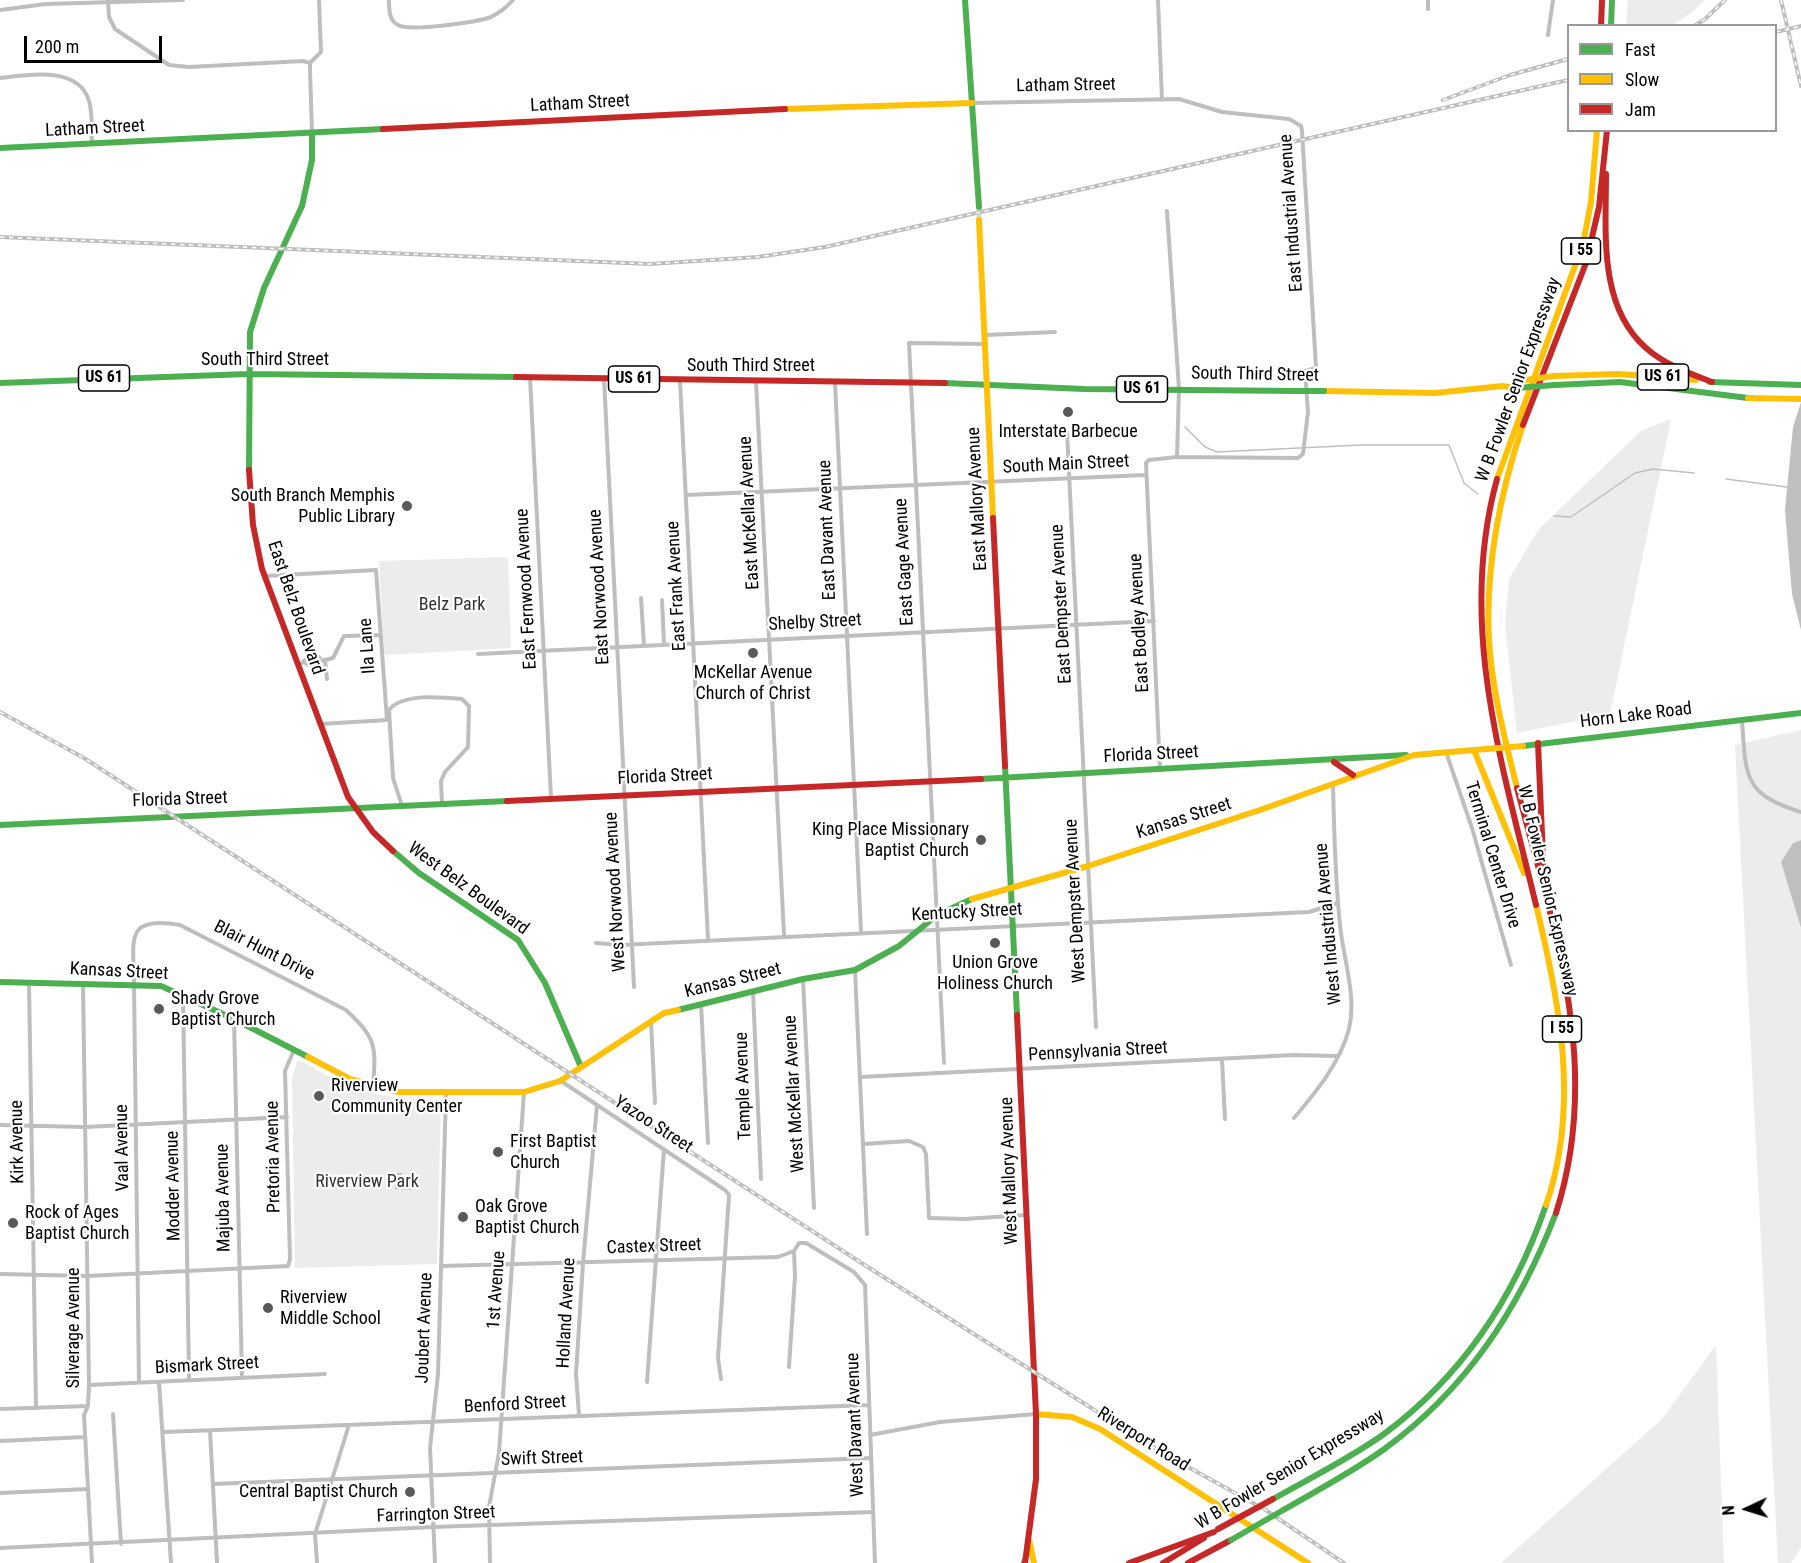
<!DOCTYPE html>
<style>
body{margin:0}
#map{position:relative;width:1801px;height:1563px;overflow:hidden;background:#fff;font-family:"Roboto Condensed",sans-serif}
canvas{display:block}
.legend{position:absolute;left:1567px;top:24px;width:210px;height:108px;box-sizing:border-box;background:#fff;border:2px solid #999;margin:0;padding:8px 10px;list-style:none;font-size:18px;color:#000}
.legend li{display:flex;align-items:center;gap:12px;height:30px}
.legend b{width:30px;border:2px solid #999}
.north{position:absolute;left:1717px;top:1479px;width:60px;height:60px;-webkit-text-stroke:4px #fff;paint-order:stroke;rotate:266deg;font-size:16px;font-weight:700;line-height:24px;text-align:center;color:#000}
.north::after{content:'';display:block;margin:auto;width:21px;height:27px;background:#000;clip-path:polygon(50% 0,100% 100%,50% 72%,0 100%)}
.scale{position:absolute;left:24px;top:36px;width:138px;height:27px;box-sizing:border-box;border:3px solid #000;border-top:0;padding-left:8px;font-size:18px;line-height:21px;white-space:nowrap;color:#000;-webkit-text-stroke:4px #fff;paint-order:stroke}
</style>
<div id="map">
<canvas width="1801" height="1563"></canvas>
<ul class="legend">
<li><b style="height:8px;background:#4caf50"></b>Fast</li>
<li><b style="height:8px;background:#ffc107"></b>Slow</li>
<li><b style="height:8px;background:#c62828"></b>Jam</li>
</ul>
<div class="north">N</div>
<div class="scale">200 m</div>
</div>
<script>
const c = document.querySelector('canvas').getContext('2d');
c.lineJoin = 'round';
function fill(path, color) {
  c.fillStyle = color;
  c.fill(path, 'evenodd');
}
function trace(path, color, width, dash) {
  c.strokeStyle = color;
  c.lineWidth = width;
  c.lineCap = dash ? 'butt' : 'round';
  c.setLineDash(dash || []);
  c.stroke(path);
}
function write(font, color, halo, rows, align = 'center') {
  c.font = font + ' "Roboto Condensed",sans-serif';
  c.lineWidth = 4.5;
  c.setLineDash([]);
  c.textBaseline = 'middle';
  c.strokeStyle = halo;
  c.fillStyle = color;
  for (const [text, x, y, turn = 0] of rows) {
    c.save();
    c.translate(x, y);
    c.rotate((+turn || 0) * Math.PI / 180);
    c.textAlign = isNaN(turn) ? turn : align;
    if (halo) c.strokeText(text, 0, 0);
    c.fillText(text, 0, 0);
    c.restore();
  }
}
fill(new Path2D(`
 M1628,0H1705C1672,32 1670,26 1626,25Z
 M1671,419L1610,714L1517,733L1505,625L1509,579L1539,529L1641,431Z
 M508,557L511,648L384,655L379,561Z
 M1801,730V840L1793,843L1781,862L1801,928V1548L1791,1563H1778L1735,745Z
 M297,1061L304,1062C354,1094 383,1098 441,1101L437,1264L295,1268L292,1079Z
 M1716,1345L1724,1563H1501L1662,1419Z`), '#ececec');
fill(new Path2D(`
 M1801,402V630L1792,594L1785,510L1793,427Z
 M1801,840V928L1781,862L1793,843Z
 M395,1173H402V1180L411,1181V1190L395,1189Z`), '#bfbfbf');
trace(new Path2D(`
 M1185,427L1205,447L1217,452L1361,445H1449L1464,483L1478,494
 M1726,479L1787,487
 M1554,516L1571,517L1635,473L1653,469L1694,473`), '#bfbfbf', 1.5);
trace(new Path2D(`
 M979,207V220`), '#d9d9d9', 5, [5, 2.5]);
trace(new Path2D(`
 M108,0L109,17L115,29L169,65L189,67L303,61L310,63
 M389,0C389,9 389,21 398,25C410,32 477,22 491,17C499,13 507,7 513,0
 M1158,0L1162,100
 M1428,0V9
 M0,10L46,4L183,0
 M1548,35L1553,0
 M0,78C26,75 79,65 89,101C93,114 91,130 92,144
 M972,103L1179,99L1222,112L1289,119L1301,126L1302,131L1316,368L1305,371L1308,412L1303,454L1298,458L1177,457L1149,460L1146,463L1160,770
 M312,133L310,70V63L321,52L319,0
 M1167,211L1179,389L1177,457
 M986,335L1055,332
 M530,377L551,798
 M604,378L634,987
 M680,381L708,939
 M756,381L784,935
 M835,382L861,932
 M1067,432L1096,1027
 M686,495L1145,475
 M265,576L376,570L387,720L321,724
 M641,598L644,646
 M662,600L664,645
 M478,654L1154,621
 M325,660L327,679
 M304,662L308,665H319L321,661L333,658L344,636L380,635
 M302,663L307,658L319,657L321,661
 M1742,720C1746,775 1742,794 1801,812
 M1446,752L1472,828L1511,965
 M402,806L393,778L389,710C402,693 442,697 462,699L469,706L468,747L445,772L441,781L442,804
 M596,943L620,945L1309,912L1338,903
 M855,970L867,1234
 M803,979L814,1208
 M29,983L36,1408
 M83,985L89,1385L88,1406L84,1415L92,1563
 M753,991L761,1179
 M183,994L189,1379
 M701,1004L708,1143
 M234,1019L242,1377
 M651,1021L655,1103
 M1222,1059L1225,1119
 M944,1063L909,343L986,344
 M860,1077L1294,1055L1337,1056
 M561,1081L725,1190L729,1195L718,1358L721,1379
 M1294,1118C1316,1092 1340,1063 1349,1029C1357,996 1343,958 1340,925C1335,878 1334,831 1333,784
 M0,1125L85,1127L287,1117
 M863,1144L909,1141L923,1147L926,1154L929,1218L964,1219L1026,1215
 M441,1266L778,1257L794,1251
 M0,1274L87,1276L288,1266L290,1259L285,1071L294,1050
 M789,1367L795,1276L794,1251L799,1243H806L854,1272L865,1285L875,1563
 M139,1382L134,985C134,941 123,915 180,925L346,1010C377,1039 376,1046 373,1087
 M159,1382L171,1563
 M647,1382L664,1149
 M89,1385L325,1374
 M0,1409L88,1406
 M113,1414L121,1544
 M579,1415L576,1374L583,1263L597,1105
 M210,1430L217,1563
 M164,1432L868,1405
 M870,1435L940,1422L1036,1414
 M0,1441L85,1437
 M213,1484L871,1458
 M0,1493L88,1489
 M0,1548L433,1527L873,1512
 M317,1563L315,1534L349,1425
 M435,1563L430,1448L438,1374L446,1093
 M490,1563L489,1507L499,1453L524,1092`), '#bebebe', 4);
trace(new Path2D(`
 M965,0L979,207
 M1611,26L1612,0
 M0,148L383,129
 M1710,382L1801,385
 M0,383L248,374L516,377
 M945,383L1084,389L1297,391
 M1555,385L1620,382L1748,398
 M249,470L250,332L264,288L302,206L312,160V133
 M1523,746L1801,713
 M1005,766L1017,1015
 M981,779L1406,755
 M0,825L507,801
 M393,851L419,873L518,940L545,983L581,1067
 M0,982L161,986L234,1019L308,1057
 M678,1010L803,979L855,970L899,946L937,915L972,899
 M1273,1499C1310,1478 1349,1459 1384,1434C1462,1376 1515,1296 1546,1205
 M1285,1509C1318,1490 1352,1472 1383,1450C1467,1389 1519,1309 1556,1213
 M1024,1563L1025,1560`), '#4caf50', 6);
trace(new Path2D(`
 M785,109L972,103
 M979,220L993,518
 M1554,376L1619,374L1696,380
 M1324,391L1435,393L1502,386L1517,388
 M1748,398L1801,399
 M1497,479L1583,244L1591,202L1597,130
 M1474,750L1524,873
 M1517,788C1505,739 1492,691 1489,640C1485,569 1500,492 1523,425
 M972,899L1088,866L1260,810L1414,755L1486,749
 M1536,905C1560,1003 1580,1107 1546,1205
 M308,1057L350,1079L399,1092H524L560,1081L664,1013L678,1010
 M1036,1414L1072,1417L1100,1429L1308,1563
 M1029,1540L1034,1563`), '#ffc107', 6);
trace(new Path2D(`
 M1601,26L1602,0
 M383,129L785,109
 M1606,174C1606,232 1598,306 1646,348C1665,365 1689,373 1712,382
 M516,377L945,383
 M1523,425L1586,263L1599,207L1607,130
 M249,470L253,525L262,569L348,797L373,832L393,851
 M1497,479C1457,624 1502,764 1536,905
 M993,518L1005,766
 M1538,743L1544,881
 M1334,762L1353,775
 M1517,788C1554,929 1603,1067 1556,1213
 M507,801L981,779
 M1017,1015L1036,1414V1479L1025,1563
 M1129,1563L1214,1532
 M1163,1563L1204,1538
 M1188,1563L1231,1540`), '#c62828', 6);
const rail = new Path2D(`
 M1781,0L1801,86
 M1694,26L1704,20L1725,0
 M1776,32L1801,26
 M1443,100L1510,75L1568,59
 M0,237L650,264L758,257L825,247L1568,80
 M0,712L84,758L863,1264L1161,1452L1264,1509L1344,1563`);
trace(rail, '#bebebe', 4);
trace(rail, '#fff', 1.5, [4.5]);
trace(new Path2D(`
 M1517,388L1555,385
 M1297,391H1324
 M1231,1540L1285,1509`), '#4caf50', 6);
trace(new Path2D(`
 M1519,381L1554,376
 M1486,749L1523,746`), '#ffc107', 6);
trace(new Path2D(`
 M1218,1529L1273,1499`), '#c62828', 6);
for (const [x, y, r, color] of [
 [1068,412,6,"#595959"],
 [407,506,6,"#595959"],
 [753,653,6,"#595959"],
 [981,840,6,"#595959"],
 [995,943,6,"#595959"],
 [159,1009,6,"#595959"],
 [319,1096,6,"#595959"],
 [498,1152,6,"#595959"],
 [463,1217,6,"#595959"],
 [13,1223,6,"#595959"],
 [268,1308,6,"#595959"],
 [410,1492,6,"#595959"]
]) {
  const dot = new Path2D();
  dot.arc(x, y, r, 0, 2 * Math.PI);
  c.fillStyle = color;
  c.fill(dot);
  trace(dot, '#fff', 2);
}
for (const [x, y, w] of [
 [1581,251,39],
 [1663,377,51],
 [104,378,51],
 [634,379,51],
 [1142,389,51],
 [1562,1029,39]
]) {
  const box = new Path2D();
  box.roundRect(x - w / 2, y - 13, w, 26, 4.5);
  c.fillStyle = '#fff';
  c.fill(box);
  trace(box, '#000', 1.5);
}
write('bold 16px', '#000', null, [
 ["I 55",1581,251],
 ["US 61",1663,377],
 ["US 61",104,378],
 ["US 61",634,379],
 ["US 61",1142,389],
 ["I 55",1562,1029]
]);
write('18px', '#000', '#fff', [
 ["Latham Street",1066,86,-1],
 ["Latham Street",580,104,-3],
 ["Latham Street",95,129,-3],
 ["East Industrial Avenue",1292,213,-94],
 ["South Third Street",265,360],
 ["South Third Street",751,366],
 ["South Third Street",1255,375,1],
 ["W B Fowler Senior Expressway",1519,380,-70],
 ["South Main Street",1066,465,-3],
 ["East Mallory Avenue",978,499,-93],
 ["East McKellar Avenue",750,513,-93],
 ["East Davant Avenue",828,530,-92],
 ["East Gage Avenue",905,562,-93],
 ["East Frank Avenue",677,586,-93],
 ["East Norwood Avenue",600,587,-93],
 ["East Fernwood Avenue",527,589,-93],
 ["East Dempster Avenue",1062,604,-93],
 ["East Belz Boulevard",295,608,71],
 ["Shelby Street",815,623,-3],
 ["East Bodley Avenue",1140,623,-93],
 ["Ila Lane",368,646,-94],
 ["Horn Lake Road",1636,716,-7],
 ["Florida Street",1151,755,-3],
 ["Florida Street",665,777,-3],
 ["Florida Street",180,800,-2],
 ["Kansas Street",1184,819,-18],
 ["Terminal Center Drive",1492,855,73],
 ["West Belz Boulevard",468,889,36],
 ["W B Fowler Senior Expressway",1547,891,77],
 ["West Norwood Avenue",616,892,-93],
 ["West Dempster Avenue",1076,901,-93],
 ["Kentucky Street",967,913,-3],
 ["West Industrial Avenue",1329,924,-95],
 ["Blair Hunt Drive",264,951,27],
 ["Kansas Street",119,972,3],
 ["Kansas Street",733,981,-14],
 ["Pennsylvania Street",1098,1052,-3],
 ["Temple Avenue",744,1086,-92],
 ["West McKellar Avenue",795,1094,-93],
 ["Yazoo Street",653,1125,33],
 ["Kirk Avenue",18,1142,-91],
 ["Vaal Avenue",123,1148,-91],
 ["Pretoria Avenue",274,1157,-91],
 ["West Mallory Avenue",1010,1171,-92],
 ["Modder Avenue",174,1186,-91],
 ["Majuba Avenue",224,1198,-91],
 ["Castex Street",654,1247,-2],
 ["1st Avenue",497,1290,-86],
 ["Holland Avenue",567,1313,-87],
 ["Silverage Avenue",74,1328,-90],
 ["Joubert Avenue",425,1328,-88],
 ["Bismark Street",207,1366,-3],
 ["Benford Street",515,1405,-3],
 ["West Davant Avenue",856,1425,-92],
 ["Riverport Road",1143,1440,32],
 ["Swift Street",542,1459,-2],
 ["W B Fowler Senior Expressway",1290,1470,-31],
 ["Farrington Street",436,1515,-2]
]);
write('18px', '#000', '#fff', [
 ["Interstate Barbecue",1068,432,"center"],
 ["South Branch Memphis",395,496,"right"],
 ["Public Library",395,517,"right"],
 ["McKellar Avenue",753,673,"center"],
 ["Church of Christ",753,694,"center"],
 ["King Place Missionary",969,830,"right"],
 ["Baptist Church",969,851,"right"],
 ["Union Grove",995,963,"center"],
 ["Holiness Church",995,984,"center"],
 ["Shady Grove",171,999],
 ["Baptist Church",171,1020],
 ["Riverview",331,1086],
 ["Community Center",331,1107],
 ["First Baptist",510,1142],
 ["Church",510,1163],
 ["Oak Grove",475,1207],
 ["Baptist Church",475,1228],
 ["Rock of Ages",25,1213],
 ["Baptist Church",25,1234],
 ["Riverview",280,1298],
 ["Middle School",280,1319],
 ["Central Baptist Church",398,1492,"right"]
], 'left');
write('18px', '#333', '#fff', [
 ["Belz Park",452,605],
 ["Riverview Park",367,1182]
]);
</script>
